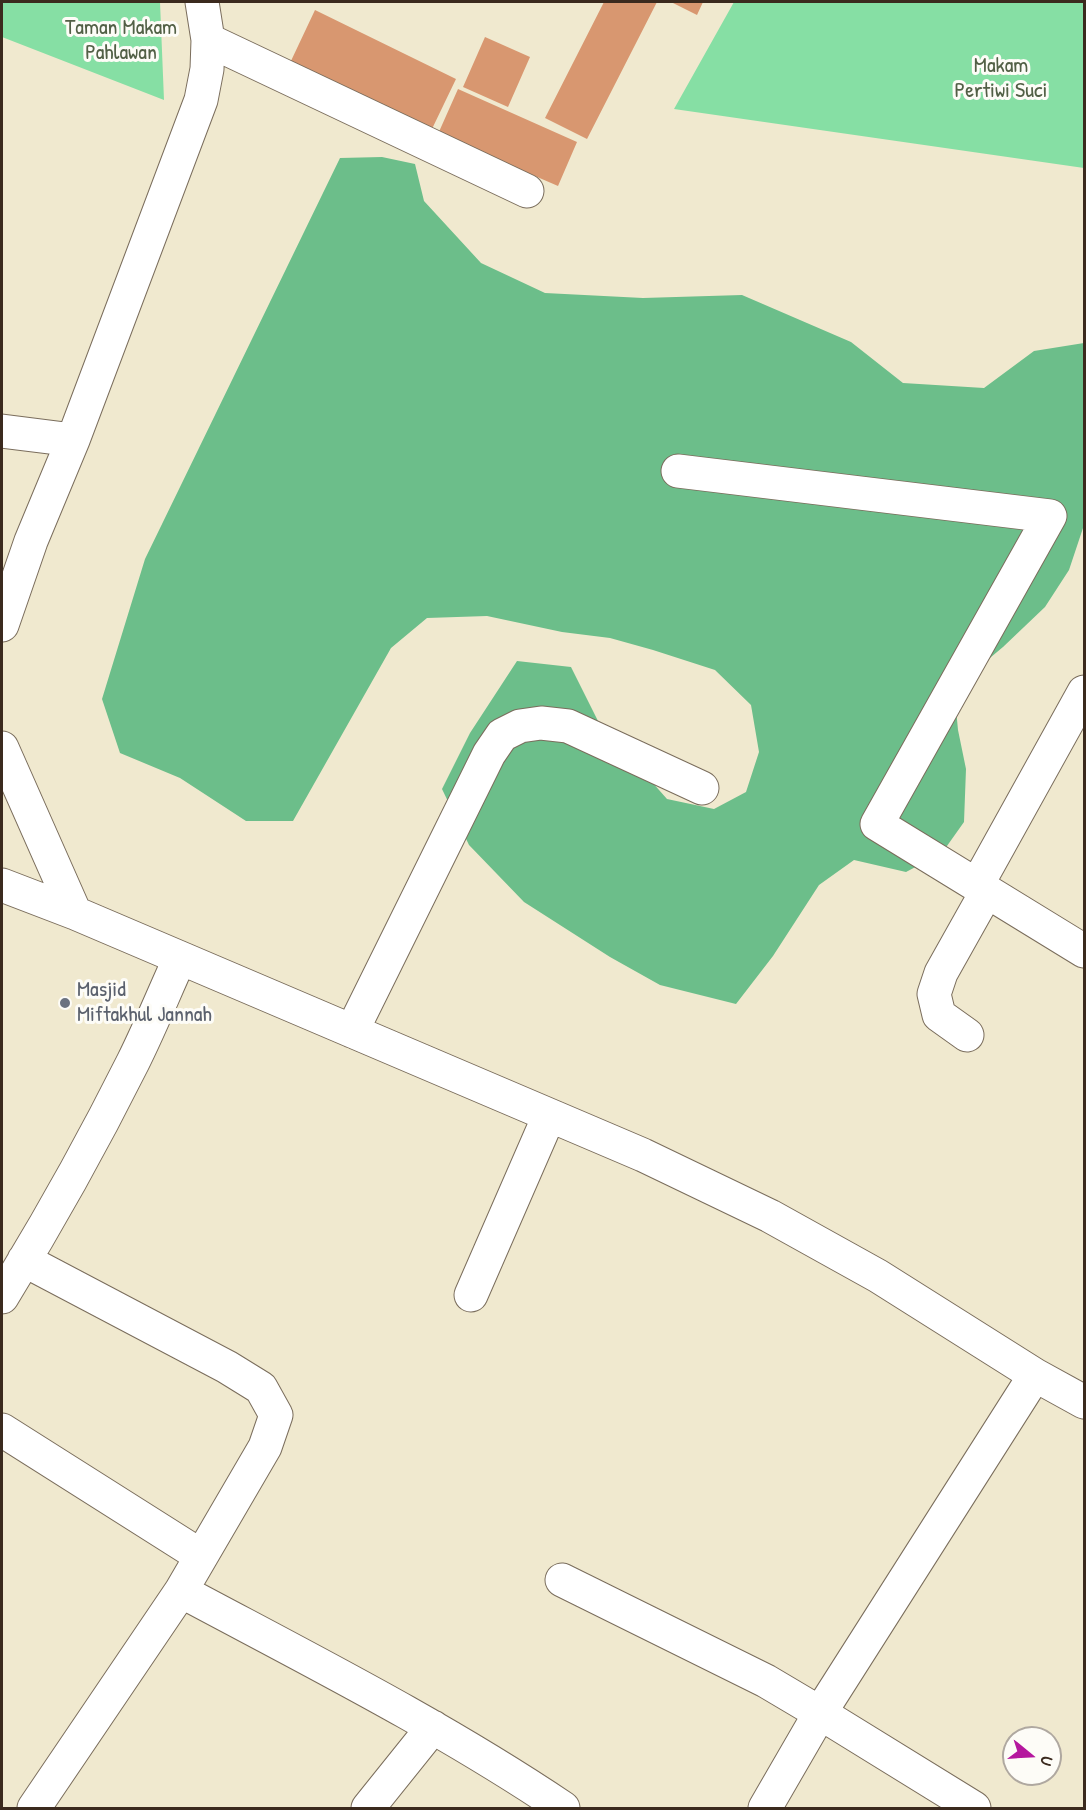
<!DOCTYPE html>
<style>
body{margin:0}
#map{position:relative;width:1086px;height:1810px;overflow:hidden;background:#f0e9cf;font-family:"Patrick Hand",sans-serif}
canvas{display:block}
.frame{position:absolute;inset:0;border:3px solid #3b2a1e;pointer-events:none}
.north{position:absolute;left:1002px;top:1726px;width:60px;height:60px;box-sizing:border-box;background:#fdfcf7;border:2px solid #afa8a0;border-radius:50%;rotate:108deg;font-size:16px;font-weight:700;line-height:24px;text-align:center;color:#3b2a1e}
.north::after{content:'';display:block;margin:auto;width:21px;height:27px;background:#b5179e;clip-path:polygon(50% 0,100% 100%,50% 72%,0 100%)}
</style>
<div id="map">
<canvas width="1086" height="1810"></canvas>
<div class="frame"></div>
<div class="north">U</div>
</div>
<script>
const c = document.querySelector('canvas').getContext('2d');
c.lineJoin = 'round';
function fill(path, color) {
  c.fillStyle = color;
  c.fill(path, 'evenodd');
}
function trace(path, color, width, dash) {
  c.strokeStyle = color;
  c.lineWidth = width;
  c.lineCap = dash ? 'butt' : 'round';
  c.setLineDash(dash || []);
  c.stroke(path);
}
function write(font, color, halo, rows, align = 'center') {
  c.font = font + ' "Patrick Hand",sans-serif';
  c.lineWidth = 6;
  c.setLineDash([]);
  c.textBaseline = 'middle';
  c.strokeStyle = halo;
  c.fillStyle = color;
  for (const [text, x, y, turn = 0] of rows) {
    c.save();
    c.translate(x, y);
    c.rotate((+turn || 0) * Math.PI / 180);
    c.textAlign = isNaN(turn) ? turn : align;
    if (halo) c.strokeText(text, 0, 0);
    c.fillText(text, 0, 0);
    c.restore();
  }
}
fill(new Path2D(`
 M2,2H160L164,100L2,37Z
 M734,2H1084V168L674,109Z`), '#86dfa4');
fill(new Path2D(`
 M382,157L415,164L424,201L481,263L545,293L643,298L742,295L851,342L903,383L984,388L1034,351L1084,343V525L1069,570L1045,607L1003,647L954,688L958,730L966,769L964,822L942,853L906,872L854,860L819,885L773,956L736,1004L660,985L610,957L524,902L469,845L442,789L470,733L517,661L571,667L598,721L667,799L714,809L746,792L759,752L751,705L715,670L653,650L610,638L562,632L487,616L427,618L391,648L293,821H246L180,778L120,753L102,699L145,559L340,158Z`), '#6cbe8a');
fill(new Path2D(`
 M604,2H657L587,139L545,118Z
 M671,2H703L697,15Z
 M315,10L456,79L431,131L290,63Z
 M485,37L530,57L508,107L463,87Z
 M458,89L577,142L558,186L438,134Z`), '#d89770');
const minor = new Path2D(`
 M208,40L527,191
 M2,431L73,440
 M678,471L1050,516L877,824L1084,951
 M2,625L31,541L73,440L201,100L207,69L208,40L202,2
 M2,748L75,913L643,1155L770,1216L878,1276L1035,1375L1084,1402
 M2,885L75,913
 M977,885L1084,692
 M352,1031L489,754L502,735L520,726L541,723L568,726L702,788
 M967,1035L939,1015L934,994L941,973L987,891
 M24,1260L227,1367L261,1388L276,1415L265,1447L181,1591L34,1808
 M471,1295L549,1116
 M2,1297C49,1221 93,1142 133,1062C150,1028 164,993 180,958
 M2,1430L201,1556
 M562,1580L766,1681L820,1713L974,1808
 M181,1591C310,1660 441,1726 563,1808
 M368,1808L433,1727
 M765,1808L820,1713L1035,1375`);
trace(minor, '#7a6d5c', 35);
trace(minor, '#fff', 33);
for (const [x, y, r, color] of [
 [65,1003,6,"#6b7280"]
]) {
  const dot = new Path2D();
  dot.arc(x, y, r, 0, 2 * Math.PI);
  c.fillStyle = color;
  c.fill(dot);
  trace(dot, '#fdfcf7', 2);
}
write('22px', '#526046', '#fdfcf7', [
 ["Taman Makam",121,28],
 ["Pahlawan",121,53],
 ["Makam",1001,66],
 ["Pertiwi Suci",1001,91]
]);
write('22px', '#5b616d', '#fdfcf7', [
 ["Masjid",77,990],
 ["Miftakhul Jannah",77,1015]
], 'left');
</script>
